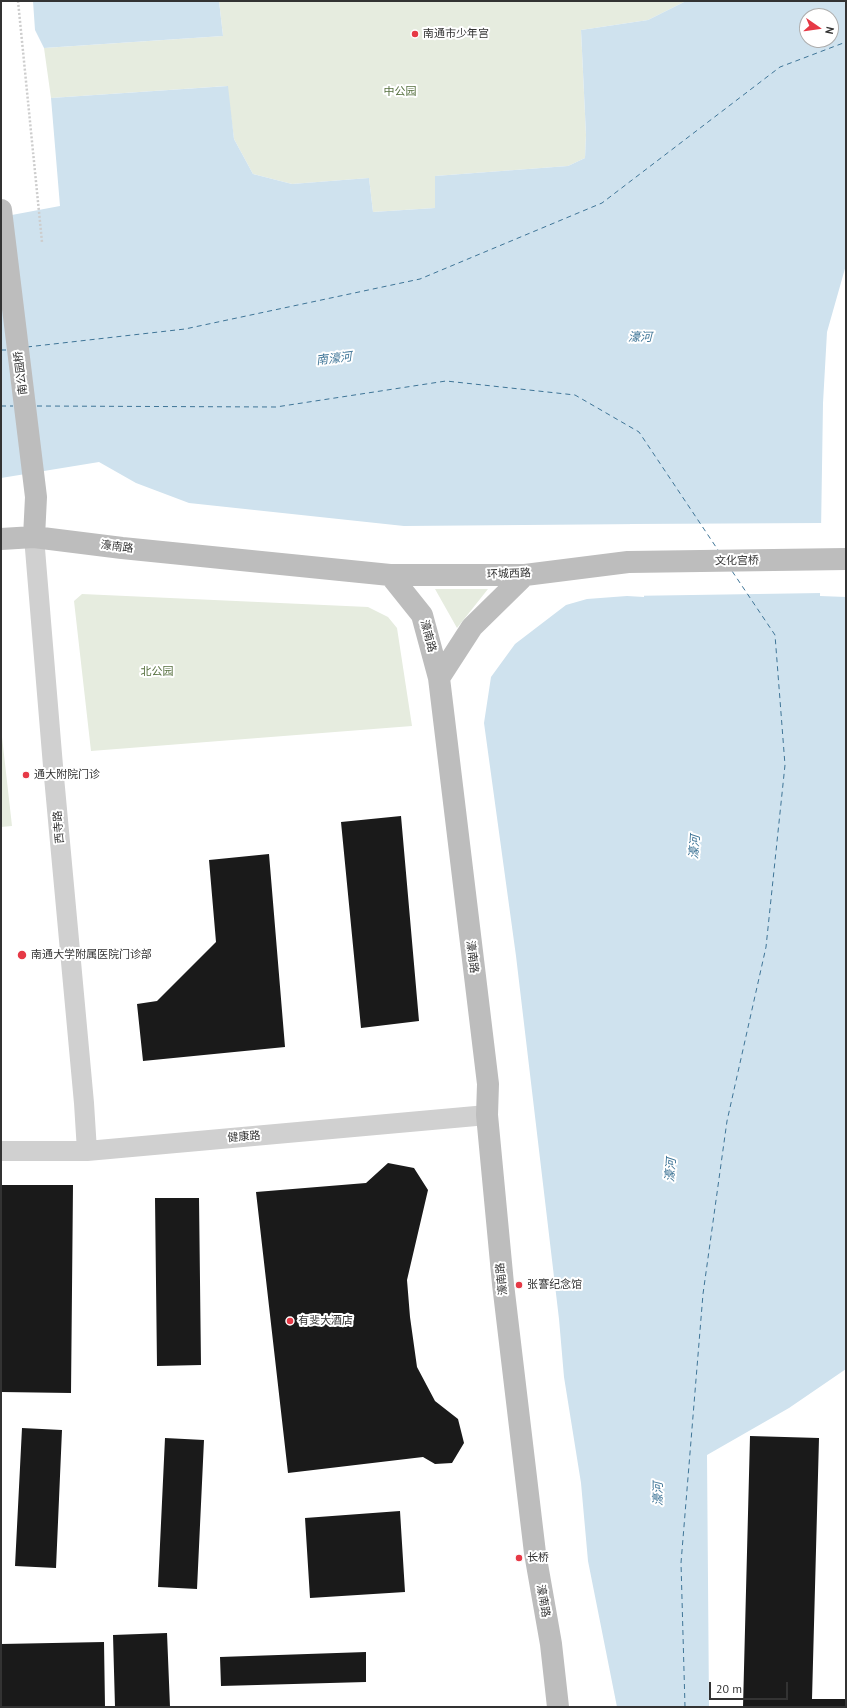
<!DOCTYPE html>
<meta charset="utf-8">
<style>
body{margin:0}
#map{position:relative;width:847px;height:1708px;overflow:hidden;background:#fff;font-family:"PT Sans",sans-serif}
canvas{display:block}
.frame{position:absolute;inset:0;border:2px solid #333;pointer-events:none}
.north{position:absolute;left:799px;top:8px;width:40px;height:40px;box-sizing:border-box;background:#fff;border:1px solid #adadad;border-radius:50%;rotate:103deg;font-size:11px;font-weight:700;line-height:16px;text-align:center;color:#333}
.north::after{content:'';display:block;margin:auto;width:14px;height:18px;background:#e63946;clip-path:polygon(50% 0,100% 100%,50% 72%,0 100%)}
.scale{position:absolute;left:709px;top:1682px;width:79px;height:18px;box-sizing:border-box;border:2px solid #333;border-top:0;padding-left:5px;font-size:12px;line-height:14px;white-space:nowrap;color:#333;-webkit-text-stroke:3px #fff;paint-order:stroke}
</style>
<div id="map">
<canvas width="847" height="1708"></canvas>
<div class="frame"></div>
<div class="north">N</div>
<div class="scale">20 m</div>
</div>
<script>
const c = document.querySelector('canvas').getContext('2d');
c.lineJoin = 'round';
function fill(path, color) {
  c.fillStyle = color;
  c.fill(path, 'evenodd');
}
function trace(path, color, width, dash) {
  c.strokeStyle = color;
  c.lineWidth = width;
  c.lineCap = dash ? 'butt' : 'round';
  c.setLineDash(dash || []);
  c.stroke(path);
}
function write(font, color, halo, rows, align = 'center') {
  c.font = font + ' "PT Sans","Noto Sans SC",sans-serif';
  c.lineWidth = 4;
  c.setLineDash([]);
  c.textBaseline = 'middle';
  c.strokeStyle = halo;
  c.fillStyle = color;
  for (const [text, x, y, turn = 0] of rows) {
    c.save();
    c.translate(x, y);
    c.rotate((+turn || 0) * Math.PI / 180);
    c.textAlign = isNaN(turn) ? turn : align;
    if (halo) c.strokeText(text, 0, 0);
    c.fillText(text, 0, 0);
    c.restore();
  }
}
fill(new Path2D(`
 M219,1H686L648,20L581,30L586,135L585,158L568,166L435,176V208L373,212L369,178L292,184L253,174L234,139L227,86L51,98L44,48L223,36Z
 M435,589H488L457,628Z
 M82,594L368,607L388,617L397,628L412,726L91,751L74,601Z
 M1,728L12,826L1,827Z`), '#e6ecdf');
fill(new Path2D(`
 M33,1H219L223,36L44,48L35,30Z
 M686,1H846V265L827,332L823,403L820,596L846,597V1369L789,1408L707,1455L709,1707H617L588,1561L581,1483L564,1377L559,1319L516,956L484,723L491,677L515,644L566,605L587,599L627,596L644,597L643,524L404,526L189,503L136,483L99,462L1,478V217L60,206L51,98L228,86L234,139L253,174L292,184L369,178L373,212L435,208V176L568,166L585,158L586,135L581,30L648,20ZM807,16H831V40H807Z`), '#cfe2ee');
fill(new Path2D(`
 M824,523L822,593L627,596V594L642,595L641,526H630V524Z`), '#fff');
trace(new Path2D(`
 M27,347L185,329L420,279L602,203L780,67L846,42
 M1,350H6
 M1,406H13
 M37,406L276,407L446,381L575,395L639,432L718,550
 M685,1707L681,1563L703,1294L727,1121L766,947L785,765L775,635L732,571`), '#3f7597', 1, [5, 4]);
fill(new Path2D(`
 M401,816L419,1021L361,1028L341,822Z
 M269,854L285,1047L143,1061L137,1004L157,1001L216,942L209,860Z
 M388,1163L414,1168L428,1190L407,1280L410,1317L417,1367L435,1401L458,1419L464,1443L452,1463L435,1464L423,1457L288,1473L256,1192L366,1183Z
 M1,1185H73L71,1393L1,1392Z
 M155,1198H199L201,1365L157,1366Z
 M22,1428L62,1430L56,1568L15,1566Z
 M750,1436L819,1438L812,1699H846V1707H743Z
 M165,1438L204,1440L197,1589L158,1587Z
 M400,1511L405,1592L310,1598L305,1518Z
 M167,1633L170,1707H115L113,1635Z
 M104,1642L105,1707H1V1644Z
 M366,1652V1682L221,1686L220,1657Z`), '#1a1a1a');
trace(new Path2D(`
 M18,1L42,242`), '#cdcdcd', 2.5, [2, 2]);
trace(new Path2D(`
 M34,537L53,766L84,1103L87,1151
 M1,1151H87L487,1115`), '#d0d0d0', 20);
trace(new Path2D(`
 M1,210L36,497L34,537
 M1,539L34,537L122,548L390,575H525L628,562L846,559
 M390,575L422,615L439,678L488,1084L487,1115L503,1284L535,1553L551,1644L558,1707
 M439,678L472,627L525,575`), '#bdbdbd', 22);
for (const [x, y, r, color] of [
 [415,34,4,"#e63946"],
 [26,775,4,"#e63946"],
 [22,955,5,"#e63946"],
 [519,1285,4,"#e63946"],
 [290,1321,4,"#e63946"],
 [519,1558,4,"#e63946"]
]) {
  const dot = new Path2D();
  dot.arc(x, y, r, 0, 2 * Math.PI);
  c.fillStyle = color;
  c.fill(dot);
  trace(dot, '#fff', 1.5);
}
write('11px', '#333', '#fff', [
 ["南通市少年宫",423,34],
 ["通大附院门诊",34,775],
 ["南通大学附属医院门诊部",31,955],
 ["张謇纪念馆",527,1285],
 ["有斐大酒店",298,1321],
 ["长桥",527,1558]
], 'left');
write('11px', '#56703f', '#fff', [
 ["中公园",400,92],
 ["北公园",157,672]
]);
write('11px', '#333', '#fff', [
 ["南公园桥",21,373,-97],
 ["濠南路",117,547,7],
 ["文化宫桥",737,561,-1],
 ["环城西路",509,574,-2],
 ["濠南路",428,636,75],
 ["西寺路",59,827,-95],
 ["濠南路",472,957,83],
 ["健康路",244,1137,-5],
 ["濠南路",502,1279,-96],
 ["濠南路",543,1601,80]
]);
write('italic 12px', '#3f7597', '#fff', [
 ["濠河",640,338],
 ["南濠河",334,359,-7],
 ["濠河",695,847,-86],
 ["濠河",671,1170,-86],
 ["濠河",659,1494,-90]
]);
</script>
